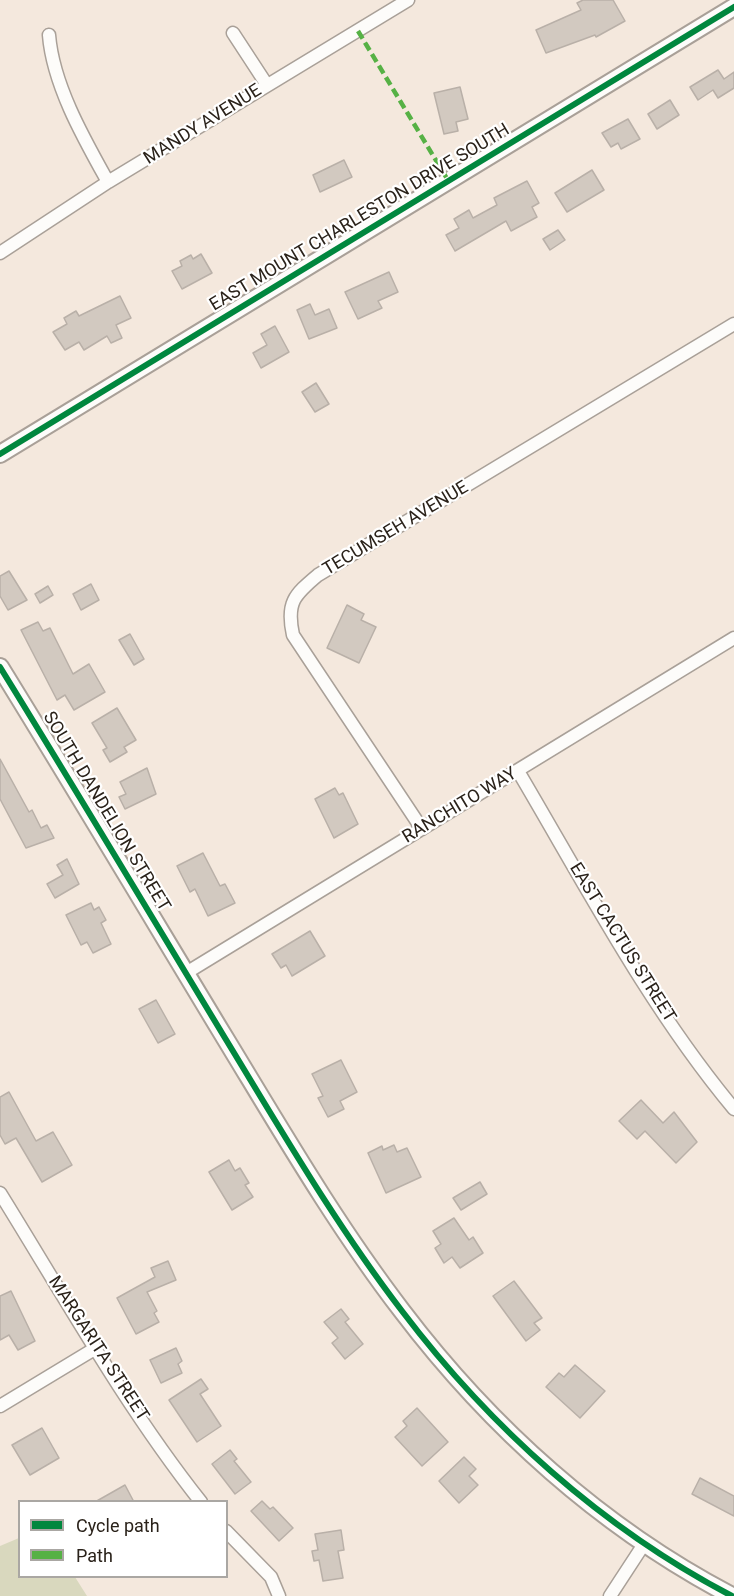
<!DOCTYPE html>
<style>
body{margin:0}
#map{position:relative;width:734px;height:1596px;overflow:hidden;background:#f4e8dd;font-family:Roboto,sans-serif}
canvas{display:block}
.legend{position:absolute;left:18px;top:1500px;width:210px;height:78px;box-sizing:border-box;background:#fff;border:2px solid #aaa7a3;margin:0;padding:8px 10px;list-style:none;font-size:18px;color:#2a221a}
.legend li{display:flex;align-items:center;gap:12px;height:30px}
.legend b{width:30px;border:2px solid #aaa7a3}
</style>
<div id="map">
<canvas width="734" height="1596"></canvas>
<ul class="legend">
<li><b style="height:8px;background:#00873e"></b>Cycle path</li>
<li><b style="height:8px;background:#56b145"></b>Path</li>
</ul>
</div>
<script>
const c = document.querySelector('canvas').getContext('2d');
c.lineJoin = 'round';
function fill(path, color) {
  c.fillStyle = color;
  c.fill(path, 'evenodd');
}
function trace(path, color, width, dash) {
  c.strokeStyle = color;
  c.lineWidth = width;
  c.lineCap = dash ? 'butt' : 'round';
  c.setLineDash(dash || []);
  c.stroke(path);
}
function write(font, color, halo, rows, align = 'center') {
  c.font = font + ' Roboto,sans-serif';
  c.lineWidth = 4.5;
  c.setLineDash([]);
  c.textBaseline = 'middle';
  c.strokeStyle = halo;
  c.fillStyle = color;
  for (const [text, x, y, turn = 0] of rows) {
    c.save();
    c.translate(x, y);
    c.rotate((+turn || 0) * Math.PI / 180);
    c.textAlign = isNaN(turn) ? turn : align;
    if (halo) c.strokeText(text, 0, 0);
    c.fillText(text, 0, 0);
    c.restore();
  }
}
fill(new Path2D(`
 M19,1538L20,1576L75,1577L87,1596H0V1546Z`), '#d9d8be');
const building = new Path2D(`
 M583,0H613L625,21L596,37L595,35L546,53L536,30L581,10L577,3Z
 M718,70L724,79L734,72V88L718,98L713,90L698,100L690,87Z
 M460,87L468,119L456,122L458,131L444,134L434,93Z
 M670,100L679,115L657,129L648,114Z
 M628,119L640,139L621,149L618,143L611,147L602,133Z
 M344,160L352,177L320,192L313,175Z
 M592,170L604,190L567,212L555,193Z
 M527,181L539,203L532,207L537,217L511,231L506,221L455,251L446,235L459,228L454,219L469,210L473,218L497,205L494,198Z
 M558,230L565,240L550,250L543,239Z
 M201,254L212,273L182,289L172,271L182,266L180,261L191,255L193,259Z
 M389,272L398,292L378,301L382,308L358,319L345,292Z
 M120,296L131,318L116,325L122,338L111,343L107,336L84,350L79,342L65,350L53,332L67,324L64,318L76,311L79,316Z
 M310,304L315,315L329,309L337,328L309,339L297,310Z
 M275,326L289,352L261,368L253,353L267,345L261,334Z
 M316,383L329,404L315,412L302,392Z
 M9,571L27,600L8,610L0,596V576Z
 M91,584L99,600L81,610L73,594Z
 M48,586L53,595L40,603L35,594Z
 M347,605L364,614L361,620L376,627L359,663L327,648Z
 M38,622L43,631L50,628L73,674L89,664L105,692L74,710L65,695L57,700L21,630Z
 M130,634L144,659L134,665L119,640Z
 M117,708L136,740L124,747L127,752L110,762L103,750L107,748L92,723Z
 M0,759L29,812L32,810L41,828L47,825L54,838L26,848L0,799Z
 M147,768L156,794L125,809L119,797L126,794L120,782Z
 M335,788L339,795L343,793L358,824L334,838L315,799Z
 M203,853L220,886L225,884L235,903L208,916L195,889L190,892L177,866Z
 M67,859L79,884L55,898L47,884L63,875L57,865Z
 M91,903L94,910L99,907L106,920L101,923L111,944L93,953L87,942L81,945L66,915Z
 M310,931L325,956L292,976L286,965L281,968L272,954Z
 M156,1000L175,1034L158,1043L139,1009Z
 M341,1060L357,1092L340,1101L344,1109L328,1117L318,1098L323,1096L312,1074Z
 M9,1092L36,1141L53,1132L72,1165L42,1182L16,1138L5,1144L0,1135V1097Z
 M641,1100L663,1123L674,1112L697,1142L676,1163L645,1131L637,1139L619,1121Z
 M394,1145L397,1152L407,1148L421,1177L386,1193L368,1153L382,1146L383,1150Z
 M229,1160L235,1171L240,1168L249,1183L245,1185L253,1197L232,1210L209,1172Z
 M480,1182L487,1194L461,1210L453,1198Z
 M454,1218L469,1240L473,1237L483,1253L460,1268L452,1257L444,1263L435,1248L441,1244L433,1231Z
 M168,1261L176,1280L147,1292L157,1311L154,1313L159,1322L136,1334L117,1298L155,1277L151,1268Z
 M514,1281L542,1318L534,1323L540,1330L526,1341L493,1296Z
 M11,1291L35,1341L18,1350L9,1335L0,1340V1296Z
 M341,1309L349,1319L345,1322L363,1344L345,1359L332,1343L338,1338L324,1322Z
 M176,1348L182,1361L178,1364L182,1373L161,1383L150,1360Z
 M575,1365L605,1391L580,1418L546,1387L559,1373L564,1377Z
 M201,1379L208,1389L200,1394L221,1426L197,1442L169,1400Z
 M417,1408L448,1442L422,1466L395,1437L407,1426L403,1421Z
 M42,1428L59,1458L30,1475L12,1445Z
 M230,1450L237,1459L234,1461L251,1482L235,1494L212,1464Z
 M464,1457L476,1469L469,1476L478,1485L459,1503L439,1481Z
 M700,1478L734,1496V1516L692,1494Z
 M125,1485L134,1502H95Z
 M262,1501L270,1509L273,1507L293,1528L279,1541L251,1511Z
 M341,1530L344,1550L338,1551L343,1578L323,1581L319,1560L314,1561L312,1551L318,1550L315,1534Z`);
fill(building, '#d2c9c0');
trace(building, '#b9b0a8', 1.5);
const minor = new Path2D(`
 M233,33L267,85
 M49,35C53,85 84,139 108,182
 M0,253L108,182L408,0
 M518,771C586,886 649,1007 734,1109
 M422,829L293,635C286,603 294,595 318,575L734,324
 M186,973L734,638
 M0,1193C64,1296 125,1406 201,1502
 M0,1406L96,1348
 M226,1531L271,1577L279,1596
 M610,1596L644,1544`);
const tertiary = new Path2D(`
 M0,454L734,7
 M0,667C76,790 150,914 225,1038C281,1130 336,1225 402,1311C490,1427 602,1528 732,1596`);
trace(minor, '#a9a098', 15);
trace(tertiary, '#a9a098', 20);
trace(minor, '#fdfcfa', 12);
trace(tertiary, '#fdfcfa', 16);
trace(new Path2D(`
 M358,31L449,182`), '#56b145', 4.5, [9, 4.5]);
trace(new Path2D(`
 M0,454L734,7
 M0,667C76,790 150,914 225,1038C281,1130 336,1225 402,1311C490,1427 602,1528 732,1596`), '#00873e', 6);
write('18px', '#2a221a', '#fff', [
 ["MANDY AVENUE",203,125,-32],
 ["EAST MOUNT CHARLESTON DRIVE SOUTH",360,218,-31],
 ["TECUMSEH AVENUE",396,529,-31],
 ["RANCHITO WAY",460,806,-31],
 ["SOUTH DANDELION STREET",106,812,59],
 ["EAST CACTUS STREET",622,943,58],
 ["MARGARITA STREET",98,1349,57]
]);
</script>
